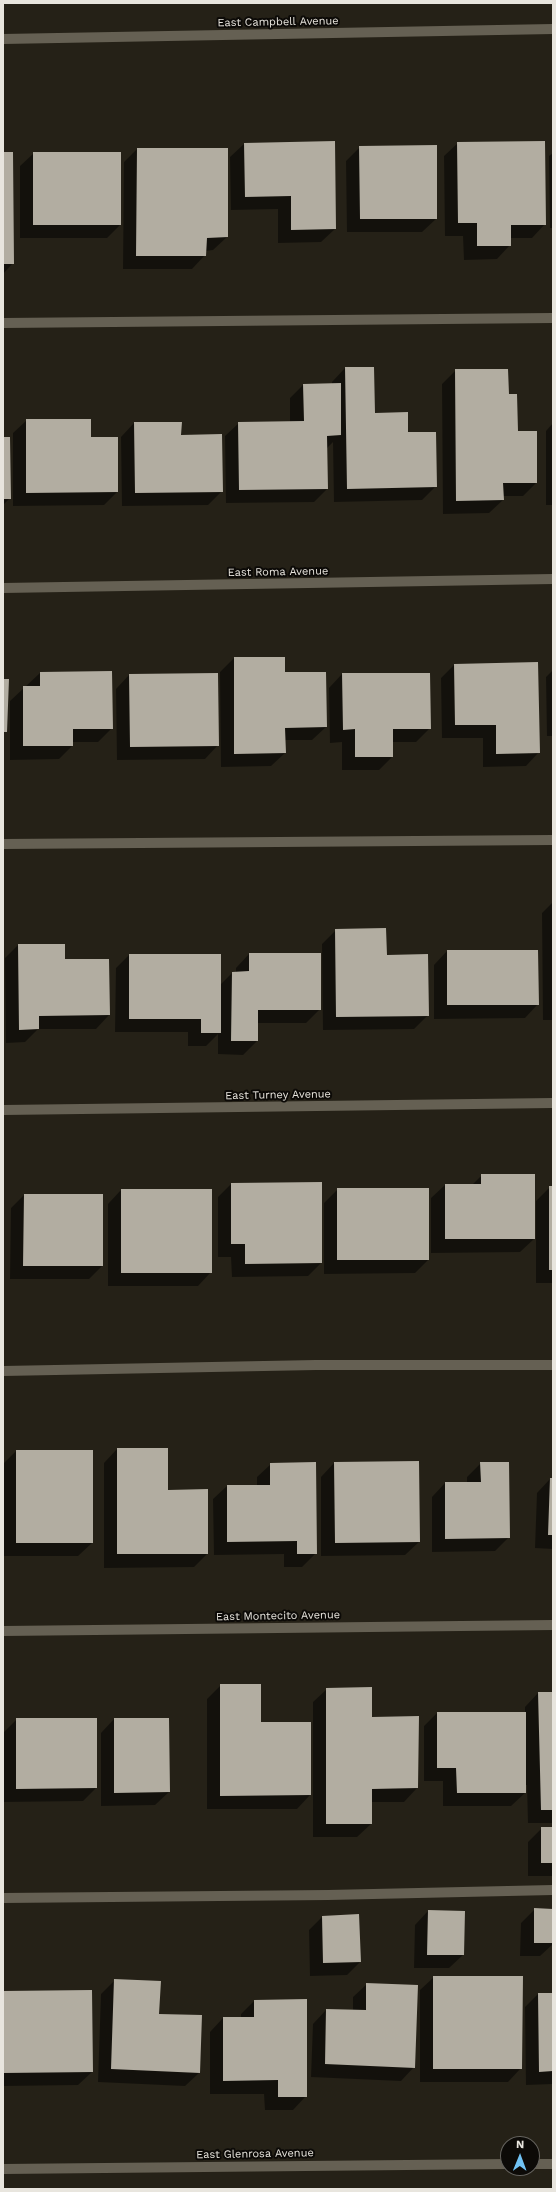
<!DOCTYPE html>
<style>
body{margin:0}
#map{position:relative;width:556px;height:2192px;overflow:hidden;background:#252117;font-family:"Work Sans",sans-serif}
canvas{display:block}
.frame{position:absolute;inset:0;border:4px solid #e8e5de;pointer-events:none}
.north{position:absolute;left:500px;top:2136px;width:40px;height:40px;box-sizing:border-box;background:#0c0a07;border:1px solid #64625d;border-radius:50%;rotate:1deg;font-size:11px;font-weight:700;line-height:16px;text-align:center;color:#e8e5de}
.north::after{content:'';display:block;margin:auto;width:14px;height:18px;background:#70c2f4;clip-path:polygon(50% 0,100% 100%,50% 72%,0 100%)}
</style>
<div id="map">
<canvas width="556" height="2192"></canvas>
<div class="frame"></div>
<div class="north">N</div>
</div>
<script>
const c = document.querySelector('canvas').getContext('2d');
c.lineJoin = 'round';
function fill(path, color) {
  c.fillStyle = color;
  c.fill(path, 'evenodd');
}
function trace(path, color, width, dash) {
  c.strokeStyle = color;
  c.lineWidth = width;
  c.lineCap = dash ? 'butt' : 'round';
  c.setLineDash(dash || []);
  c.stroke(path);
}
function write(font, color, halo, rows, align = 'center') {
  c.font = font + ' "Work Sans",sans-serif';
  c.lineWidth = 4;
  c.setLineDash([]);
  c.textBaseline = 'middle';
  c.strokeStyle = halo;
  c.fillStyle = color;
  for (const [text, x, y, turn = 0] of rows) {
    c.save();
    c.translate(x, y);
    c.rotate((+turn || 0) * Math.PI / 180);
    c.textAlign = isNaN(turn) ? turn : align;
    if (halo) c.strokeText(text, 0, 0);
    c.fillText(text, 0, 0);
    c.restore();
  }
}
fill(new Path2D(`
 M334,142L335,229L321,242L278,243V209L231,210L230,157L244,144Z
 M458,143L545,224L532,238H510V245L497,259L464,260L463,236H445L444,156Z
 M360,147L436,219L422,232H347L346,161Z
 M137,149L227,237L213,250L205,251V255L192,269H123L124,162Z
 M3,153L13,263L3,274Z
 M34,153L120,225L107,238H20V166Z
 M553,153V228H550L549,156Z
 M345,368L374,414L407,433L436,486L422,500L334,502L333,442L327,448V489L314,502L226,503L225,436L239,423L290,422V398L303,385L332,384V382Z
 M456,370L508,395L517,432L536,483L523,496H503V500L489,513L443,514L442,384Z
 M27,420L90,438L117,492L104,505L13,506V433Z
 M134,423L222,491L208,505L122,506L121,437Z
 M553,423V505H546V431Z
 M3,438L10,498L3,505Z
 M234,658L284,673L326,727L312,740H285V753L271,766L221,767L220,672Z
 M454,665L539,752L526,766L483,767V738H442L441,678Z
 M553,670V736H547L546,677Z
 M40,673L112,728L98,742H72V746L59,759L10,760V701Z
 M342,674L430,728L416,742H392V757L379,770H342V742L330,743L329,688Z
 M129,675L218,745L205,759L117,760L116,689Z
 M553,902V1020H543L542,913Z
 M336,930L386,956L428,1015L414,1029L323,1030L322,944Z
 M18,945L64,960L109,1015L96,1029H38L25,1042L6,1043L5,958Z
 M447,951L538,1004L525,1018L434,1019V965Z
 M249,954L320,1009L306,1023H257V1041L243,1055L218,1054V1034L206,1046H188V1032H115L116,968L129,955L220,985L232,973H236V968Z
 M482,1175L534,1239L520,1252L431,1253V1198L445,1185H472Z
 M231,1184L321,1263L308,1276L232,1277L231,1257H218V1197Z
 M550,1187H553V1283H536V1201Z
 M338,1189L428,1260L415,1273L324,1274V1203Z
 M121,1190L211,1272L198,1286H108V1204Z
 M24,1195L102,1266L89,1279H10L11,1208Z
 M117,1449L167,1491L207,1554L194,1567L104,1568V1463Z
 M16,1451L92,1543L78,1556H3V1464Z
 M334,1463L419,1542L405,1555L321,1556V1477Z
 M481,1463L509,1537L495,1551L432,1552V1497L445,1483H467V1477Z
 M271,1464L316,1553L302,1567H284V1554L214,1555L213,1499L227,1486H257V1477Z
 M550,1479H553V1549L535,1548L537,1493Z
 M221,1685L260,1723L310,1795L297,1809H207V1699Z
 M327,1689L371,1718L418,1717L417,1788L404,1802H371V1824L357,1837H313V1702Z
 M538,1693H553V1823H528L527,1785H525V1793L511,1806H443V1781H424V1726L437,1713H525V1707Z
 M17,1719L96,1788L83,1801L3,1802V1733Z
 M114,1719L169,1792L155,1805L101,1806V1733Z
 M542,1828H553V1876H528V1842Z
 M535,1909L553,1910V1944L540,1956H520L521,1923Z
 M428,1911L463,1955L449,1968H414L415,1925Z
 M322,1917L360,1962L347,1975L310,1976L309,1930Z
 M434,1977L521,2068L508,2082H420V1990Z
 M115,1980L158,2015L199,2073L185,2086L98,2082L101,1994Z
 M367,1984L414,2067L401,2081L311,2077L313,2024L326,2010L353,2011V1997Z
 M3,1992L92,2072L78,2085L3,2086Z
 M538,1994H553V2084L526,2085L525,2007Z
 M254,2001L306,2096L293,2110H265L264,2094H210V2032L223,2018H241V2014Z`), '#0007');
fill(new Path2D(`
 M335,141L336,229L291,230V196L245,197L244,143Z
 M545,141L546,225H511V246H477V223H458L457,142Z
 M437,145V219H360L359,146Z
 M137,148H228V237L207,238L206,256H136Z
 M3,152H13L14,264H3Z
 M33,152H121V225H33Z
 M345,367H374L375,413L408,412V432H436L437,487L347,489Z
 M455,369H508L509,394H517L518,431H537V483H503L504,500L456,501Z
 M341,383V435L327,436L328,489L239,490L238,422L304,421L303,384Z
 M26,419H91V437H118V492L26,493Z
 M134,422H182L181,435L222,434L223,492L135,493Z
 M3,437H10L11,499H3Z
 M234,657H285V672H326L327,727L285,728L286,753L234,754Z
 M538,662L540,753L496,754V725H455L454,664Z
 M112,671L113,729H73V746H23V686H40V672Z
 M218,673L219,746L130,747L129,674Z
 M342,673H430L431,729H393V757H355V729L343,730Z
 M3,679H9L7,732H3Z
 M386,928L387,955L428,954L429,1016L336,1017L335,929Z
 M18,944H65V959H109L110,1015L39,1016V1029L19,1030Z
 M447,950H538L539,1005H447Z
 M249,953H321V1010H258V1041H231L232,972L249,971Z
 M129,954H221V1033H201V1019H129Z
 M481,1174H535V1239H445V1184H481Z
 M322,1182V1263L245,1264V1244H231V1183Z
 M549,1186H553V1270H549Z
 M337,1188H429V1260H337Z
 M121,1189H212V1273H121Z
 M24,1194H103V1266H23Z
 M117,1448H168V1490L208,1489V1554H117Z
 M16,1450H93V1543H16Z
 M419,1461L420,1542L335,1543L334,1462Z
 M316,1462L317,1554H297V1541L227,1542V1485H270V1463Z
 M480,1462H509L510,1538L445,1539V1482H481Z
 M550,1478H553V1535H548Z
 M220,1684H261V1722H311V1795L220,1796Z
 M372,1687V1717L419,1716L418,1788L372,1789V1824H326V1688Z
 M538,1692H553V1810H541Z
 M437,1712H526V1793H457L456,1768H437Z
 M16,1718H97V1788L16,1789Z
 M114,1718H169L170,1792L114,1793Z
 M541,1827H553V1863H541Z
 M534,1908L553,1909V1943H534Z
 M428,1910L465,1911L464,1955H427Z
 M359,1914L361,1962L323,1963L322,1916Z
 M433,1976H523L522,2069H433Z
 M114,1979L161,1981L159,2014L202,2015L200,2073L111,2069Z
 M366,1983L418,1985L415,2068L325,2064L326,2009L366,2010Z
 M92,1990L93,2072L3,2073V1991Z
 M538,1993H553V2071L539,2072Z
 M307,1999V2097H278V2080L223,2081V2017H254V2000Z`), '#b2ada1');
trace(new Path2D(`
 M3,39L553,29
 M3,323L553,318
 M3,588L553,579
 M3,844L553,840
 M3,1110L553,1103
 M3,1371L316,1365H553
 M3,1631L553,1625
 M3,1898L328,1895L553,1890
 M532,2164H553
 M3,2169L508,2164`), '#656053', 10);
write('11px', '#e8e5de', '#0c0a07', [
 ["East Campbell Avenue",278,22,-1],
 ["East Roma Avenue",278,572,-1],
 ["East Turney Avenue",278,1095,-1],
 ["East Montecito Avenue",278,1616,-1],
 ["East Glenrosa Avenue",255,2154,-1]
]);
</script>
